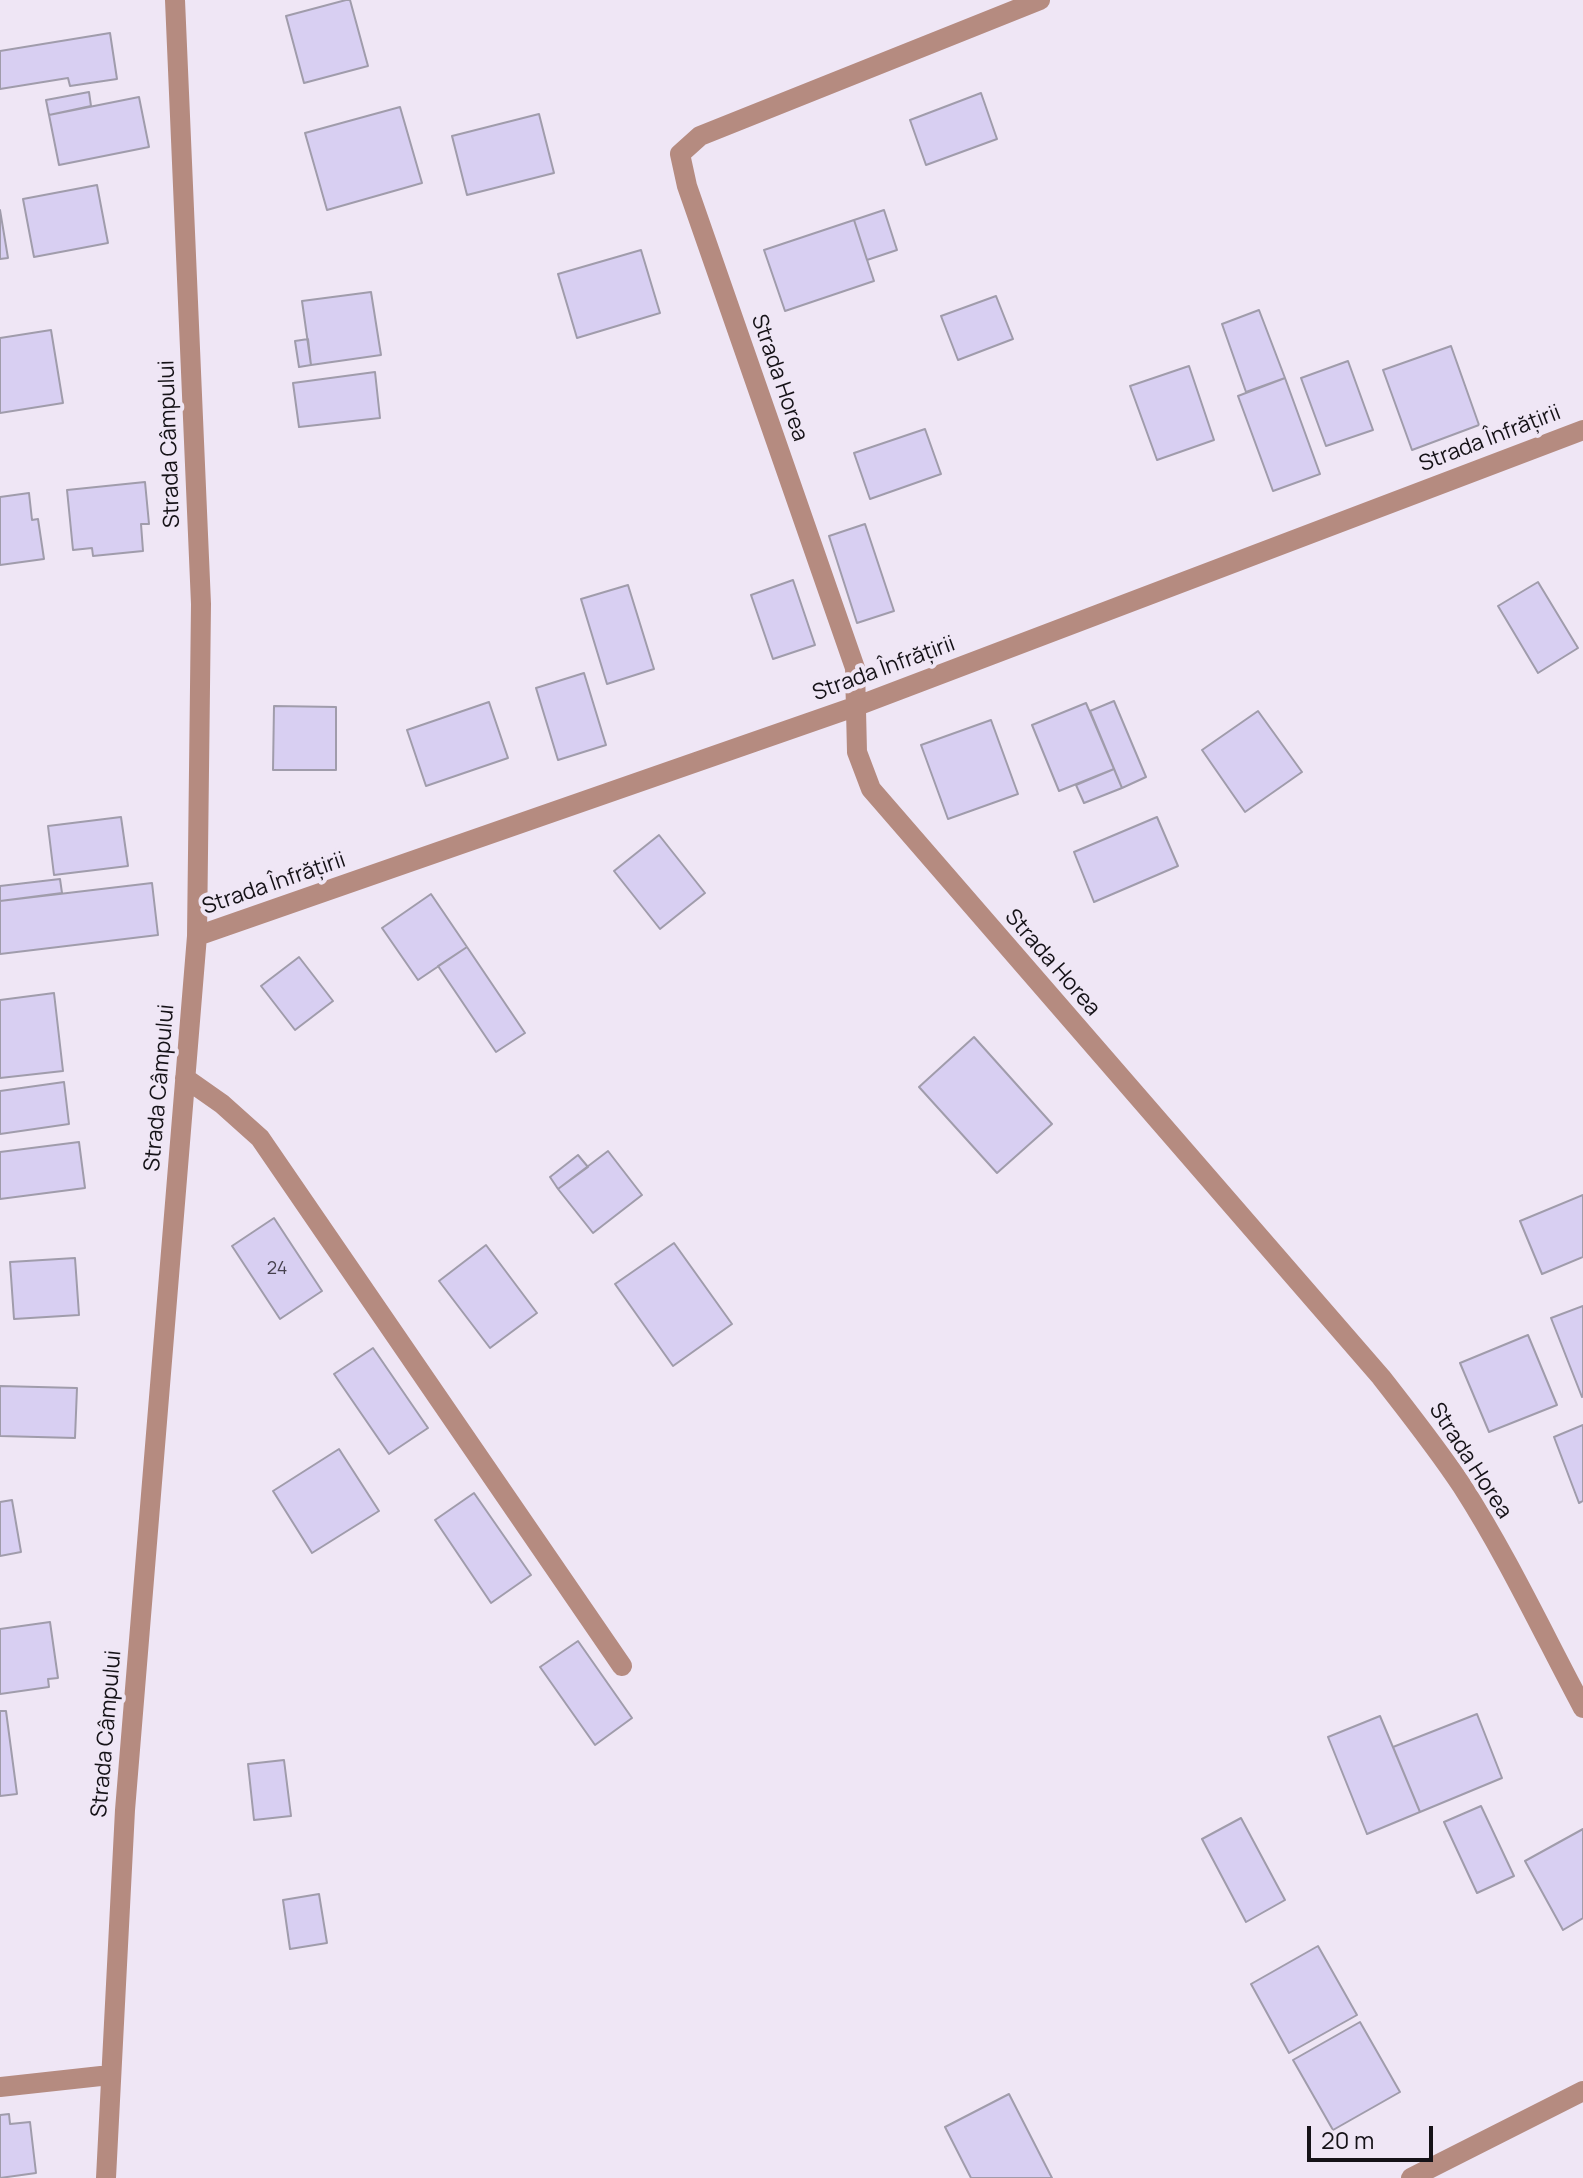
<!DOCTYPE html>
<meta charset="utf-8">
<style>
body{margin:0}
#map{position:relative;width:1583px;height:2178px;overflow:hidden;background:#efe6f5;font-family:Manrope,sans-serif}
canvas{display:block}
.scale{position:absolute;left:1307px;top:2126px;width:126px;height:36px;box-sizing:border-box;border:4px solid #151217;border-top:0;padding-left:10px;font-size:24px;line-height:28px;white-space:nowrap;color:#151217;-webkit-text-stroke:6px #efe6f5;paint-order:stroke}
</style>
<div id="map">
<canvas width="1583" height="2178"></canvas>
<div class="scale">20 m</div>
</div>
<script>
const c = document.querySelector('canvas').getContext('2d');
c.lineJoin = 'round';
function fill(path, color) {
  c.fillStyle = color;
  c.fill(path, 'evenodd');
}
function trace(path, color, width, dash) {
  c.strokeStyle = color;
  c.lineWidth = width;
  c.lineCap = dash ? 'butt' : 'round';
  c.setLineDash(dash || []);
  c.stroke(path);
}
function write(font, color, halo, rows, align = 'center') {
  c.font = font + ' Manrope,sans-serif';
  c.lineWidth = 8;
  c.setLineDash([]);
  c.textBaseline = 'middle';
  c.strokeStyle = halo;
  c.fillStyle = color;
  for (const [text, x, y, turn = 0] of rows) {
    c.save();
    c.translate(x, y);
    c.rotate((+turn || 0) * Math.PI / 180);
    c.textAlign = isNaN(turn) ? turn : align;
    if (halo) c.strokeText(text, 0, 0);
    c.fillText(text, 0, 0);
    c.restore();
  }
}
const building = new Path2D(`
 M346,0H350L368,66L304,83L286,16Z
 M110,33L117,79L70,86L68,78L0,89V51Z
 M89,92L91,106L49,115L46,100Z
 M981,93L997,139L926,165L910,120Z
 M139,97L149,147L59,165L49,115Z
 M400,107L422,183L327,210L305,133Z
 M539,114L554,173L467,195L452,136Z
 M97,185L108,243L34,257L23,199Z
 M0,210L8,258L0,259Z
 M884,210L897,250L867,260L854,220Z
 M854,220L874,281L785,311L764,250Z
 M641,250L660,313L577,338L558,274Z
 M371,292L381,355L311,365L302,301Z
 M996,296L1013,339L958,360L941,316Z
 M1259,310L1285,378L1246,392L1222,324Z
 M51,330L63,403L0,413V338Z
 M308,339L311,365L299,367L295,341Z
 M1451,346L1479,425L1412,450L1383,370Z
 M1348,361L1373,430L1326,446L1301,378Z
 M1189,366L1214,440L1157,460L1130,386Z
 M375,372L380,418L299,427L293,383Z
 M1285,378L1320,474L1273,491L1238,396Z
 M925,429L941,474L870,499L854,453Z
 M145,482L149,524H141L143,551L93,556L92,548L73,550L67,490Z
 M29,493L32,520L38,519L44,559L0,565V497Z
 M865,524L894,611L857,623L829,536Z
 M793,580L815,645L773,659L751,595Z
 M1538,582L1578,648L1538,673L1498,606Z
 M628,585L654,669L607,684L581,599Z
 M584,673L606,745L558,760L536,688Z
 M1114,701L1146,777L1122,788L1090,711Z
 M489,702L508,758L426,786L407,730Z
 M1086,703L1114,769L1059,791L1032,725Z
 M274,706L336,707V770H273Z
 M1258,711L1302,772L1245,812L1202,750Z
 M991,720L1018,794L948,819L921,745Z
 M1114,769L1122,788L1084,803L1076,785Z
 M121,817L128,866L54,875L48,826Z
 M1157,817L1178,866L1094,902L1074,852Z
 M659,835L705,893L660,929L614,871Z
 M60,879L62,893L0,901V886Z
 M152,883L158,935L0,954V901Z
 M431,894L467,947L418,980L382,928Z
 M467,947L525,1033L496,1052L438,966Z
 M299,957L333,1001L295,1030L261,986Z
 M54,993L63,1071L0,1078V1000Z
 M974,1037L1052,1124L997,1173L919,1087Z
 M64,1082L69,1124L0,1134V1091Z
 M79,1142L85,1188L0,1199V1152Z
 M608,1151L642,1195L593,1233L558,1189Z
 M578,1155L588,1167L558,1189L550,1177Z
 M1583,1195V1257L1542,1274L1520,1221Z
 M274,1218L322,1291L280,1319L232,1246Z
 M674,1243L732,1324L673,1366L615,1284Z
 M486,1245L537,1313L490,1348L439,1281Z
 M75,1258L79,1315L14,1319L10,1262Z
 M1583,1306V1396L1582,1397L1551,1318Z
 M1528,1335L1557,1405L1489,1432L1460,1363Z
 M373,1348L428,1428L389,1454L334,1374Z
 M0,1386L77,1388L75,1438L0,1436Z
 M1583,1425V1501L1579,1503L1554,1437Z
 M339,1449L379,1511L312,1553L273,1491Z
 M474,1493L531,1575L491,1603L435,1520Z
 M12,1500L21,1552L0,1556V1502Z
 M50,1622L58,1678L48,1679L49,1687L0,1694V1629Z
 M578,1641L632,1718L595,1745L540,1667Z
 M0,1711H6L17,1794L0,1796Z
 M1477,1714L1502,1778L1420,1812L1393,1747Z
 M1380,1716L1420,1812L1367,1834L1328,1737Z
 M284,1760L291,1816L254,1820L248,1764Z
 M1481,1806L1514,1876L1477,1893L1444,1822Z
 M1241,1818L1285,1900L1246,1922L1202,1839Z
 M1583,1829V1918L1563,1930L1525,1861Z
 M319,1894L327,1943L290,1949L283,1900Z
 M1318,1946L1357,2015L1289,2053L1251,1984Z
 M1360,2022L1400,2092L1333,2130L1293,2060Z
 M1009,2094L1052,2178H971L945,2127Z
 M9,2114L10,2124L30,2122L36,2173L0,2178V2115Z`);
fill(building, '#d8cff2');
trace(building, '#a09cab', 2);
trace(new Path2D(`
 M1040,0L700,136L680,154L687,186L855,668L857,752L871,789L1381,1377C1409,1413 1437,1448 1462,1486C1507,1556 1544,1635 1583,1708
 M197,936L857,706L1583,430
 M185,1078L222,1104L260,1138L622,1666
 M0,2087L110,2075
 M106,2178L125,1810L197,936L201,604L175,0
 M1411,2178L1583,2091`), '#b58b80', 20);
write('18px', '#46414e', null, [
 ["24",277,1269]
]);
write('22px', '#151217', '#efe6f5', [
 ["Strada Horea",779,378,71],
 ["Strada Înfrățirii",1490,439,-21],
 ["Strada Câmpului",170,444,-92],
 ["Strada Înfrățirii",884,669,-20],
 ["Strada Înfrățirii",274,884,-19],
 ["Strada Horea",1052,963,49],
 ["Strada Câmpului",160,1088,-85],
 ["Strada Horea",1470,1461,57],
 ["Strada Câmpului",107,1734,-85]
]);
</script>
